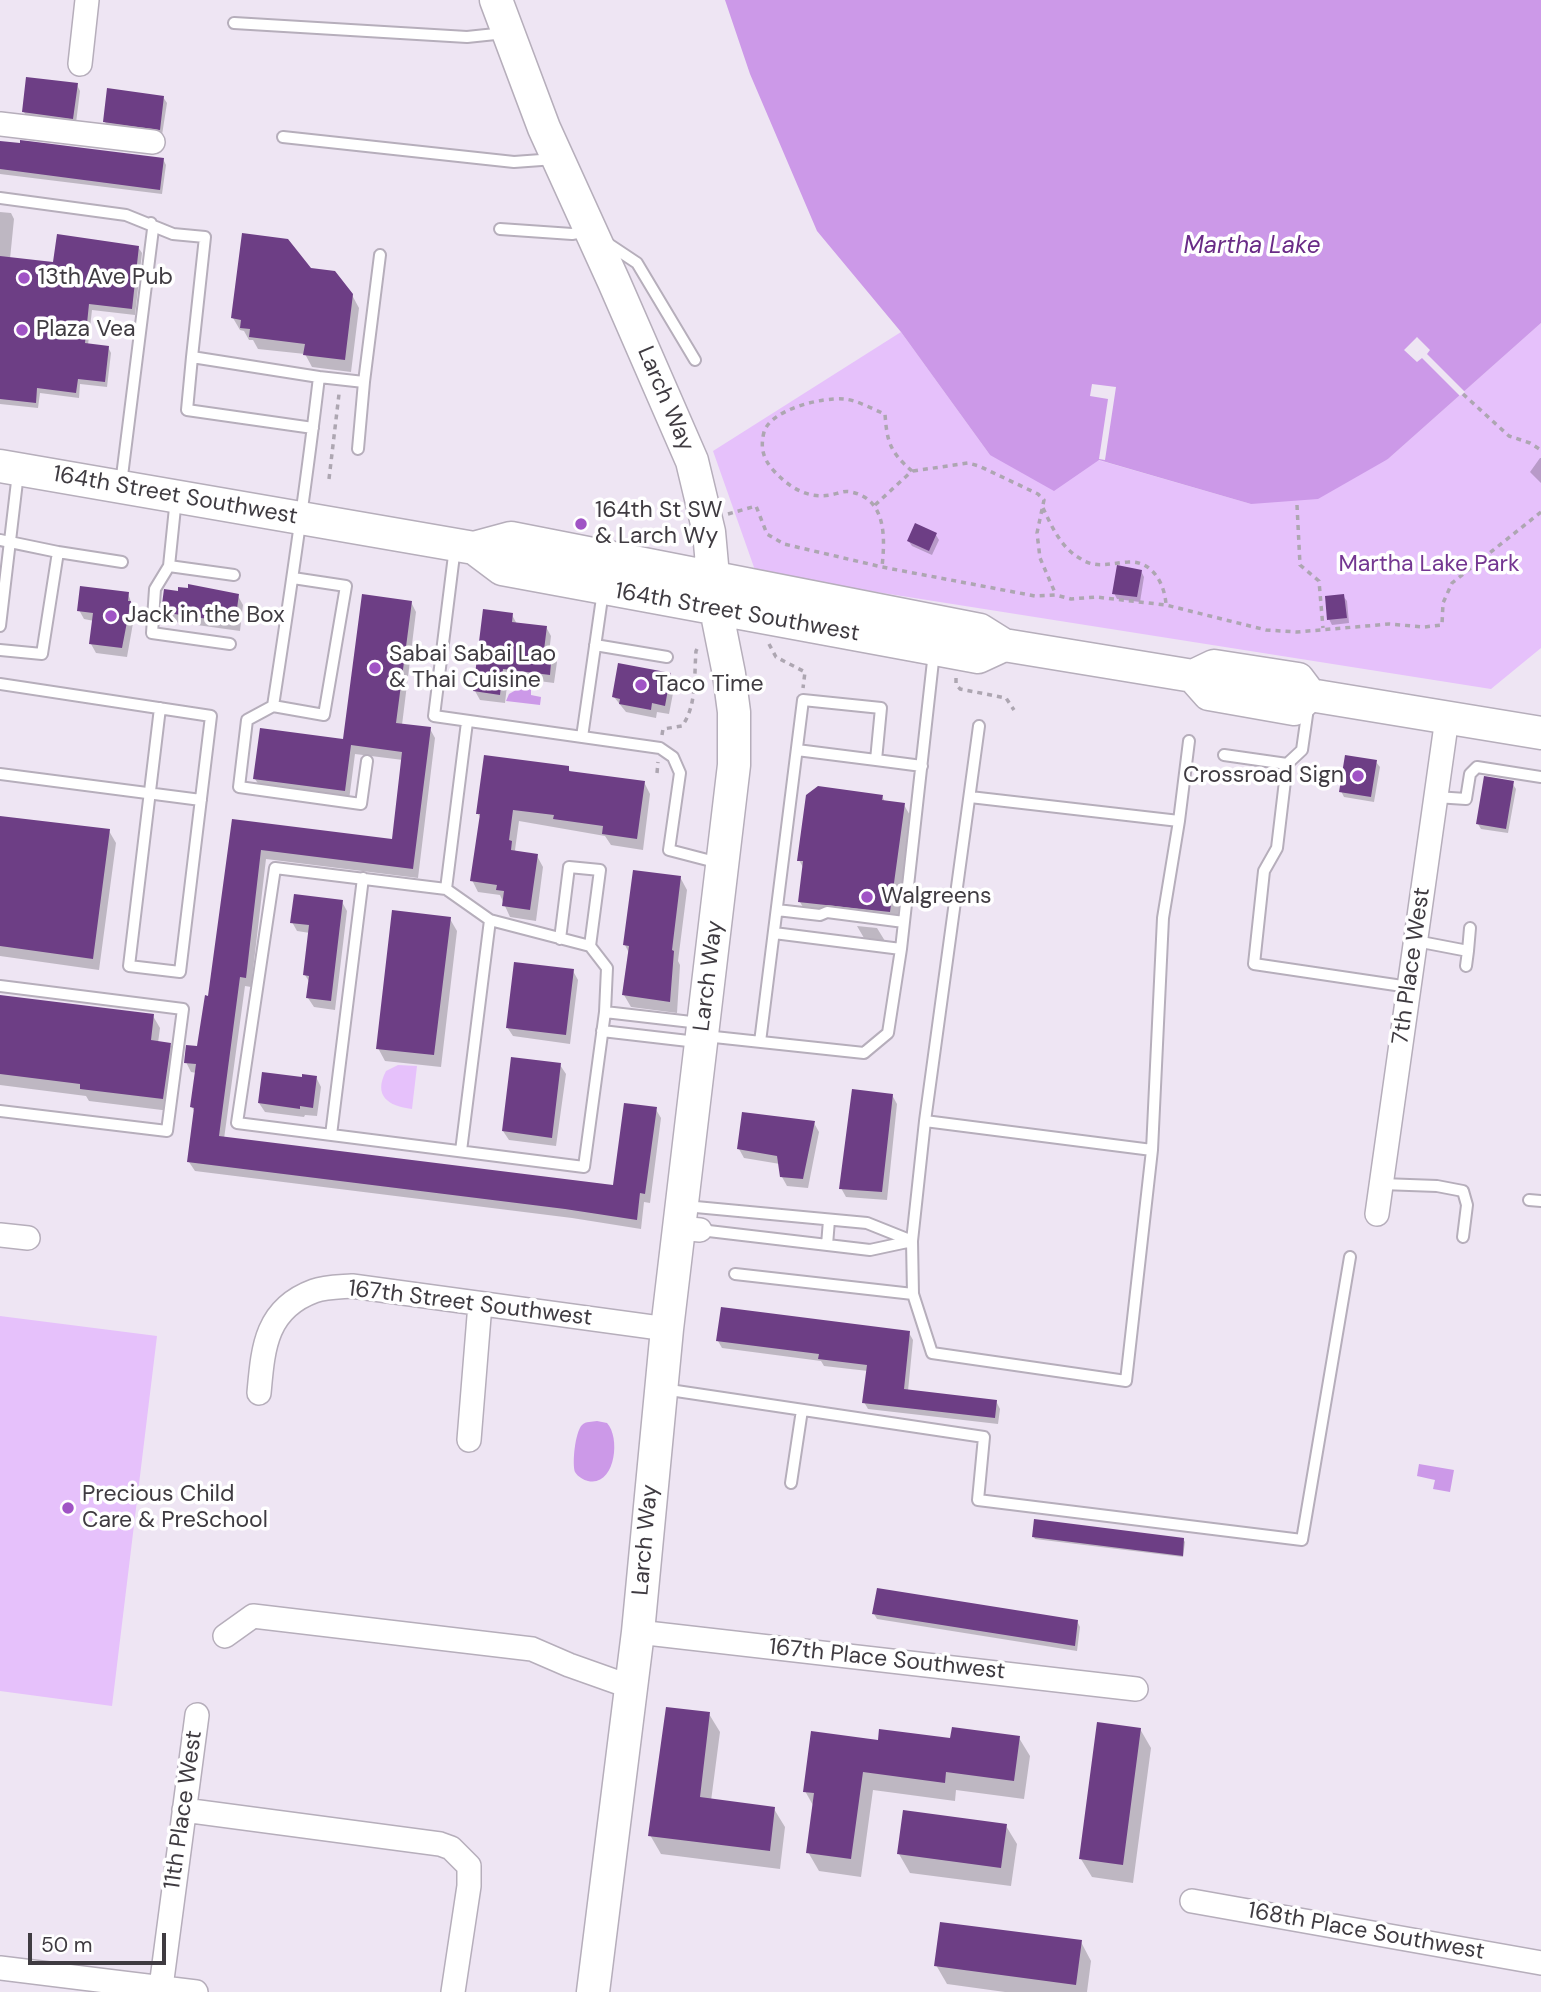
<!DOCTYPE html>
<style>
body{margin:0}
#map{position:relative;width:1541px;height:1992px;overflow:hidden;background:#eee5f3;font-family:"DM Sans",sans-serif}
canvas{display:block}
.scale{position:absolute;left:28px;top:1933px;width:138px;height:32px;box-sizing:border-box;border:4px solid #3f3b41;border-top:0;padding-left:9px;font-size:21px;line-height:24px;white-space:nowrap;color:#3f3b41;-webkit-text-stroke:5px #fff;paint-order:stroke}
</style>
<div id="map">
<canvas width="1541" height="1992"></canvas>
<div class="scale">50 m</div>
</div>
<script>
const c = document.querySelector('canvas').getContext('2d');
c.lineJoin = 'round';
function fill(path, color) {
  c.fillStyle = color;
  c.fill(path, 'evenodd');
}
function trace(path, color, width, dash) {
  c.strokeStyle = color;
  c.lineWidth = width;
  c.lineCap = dash ? 'butt' : 'round';
  c.setLineDash(dash || []);
  c.stroke(path);
}
function write(font, color, halo, rows, align = 'center') {
  c.font = font + ' "DM Sans",sans-serif';
  c.lineWidth = 7;
  c.setLineDash([]);
  c.textBaseline = 'middle';
  c.strokeStyle = halo;
  c.fillStyle = color;
  for (const [text, x, y, turn = 0] of rows) {
    c.save();
    c.translate(x, y);
    c.rotate((+turn || 0) * Math.PI / 180);
    c.textAlign = isNaN(turn) ? turn : align;
    if (halo) c.strokeText(text, 0, 0);
    c.fillText(text, 0, 0);
    c.restore();
  }
}
fill(new Path2D(`
 M1541,323V648L1491,689L756,573L713,451L901,332L990,455L1098,460L1251,504L1388,459Z
 M398,1065L417,1066L412,1109C388,1106 373,1096 386,1071Z
 M0,1316L157,1336L112,1706L0,1691Z`), '#e6c1fb');
fill(new Path2D(`
 M725,0H1541V323L1388,459L1318,499L1251,504L1099,460L1054,491L990,455L901,332L817,231L750,74Z
 M523,686L531,687V695L541,697L540,705L506,701L509,694Z
 M597,1421L607,1423C621,1438 615,1487 588,1481C584,1480 578,1477 575,1472C572,1464 575,1432 582,1425C586,1421 592,1422 597,1421Z
 M1419,1464L1454,1470L1450,1492L1433,1489L1435,1480L1417,1476Z`), '#cc99e8');
fill(new Path2D(`
 M1417,337L1430,350L1427,354L1465,392L1460,396L1422,358L1417,362L1404,350Z
 M1092,384L1116,387L1105,460L1099,459L1108,399L1090,396Z`), '#eee5f3');
fill(new Path2D(`
 M77,85L80,91L76,123L27,118L24,112Z
 M163,97L167,103L162,135L108,127L105,122Z
 M0,142L163,159L166,165L162,194L0,174Z
 M0,212L11,213L14,219L10,259L55,264L138,247L142,253L135,315L92,310L88,345L108,347L111,353L107,387L80,384L79,398L40,393L38,408L0,404Z
 M310,270L352,295L359,308L351,372L312,367L305,354L258,349L253,340H249L244,331L240,330L233,318Z
 M1540,458H1541V483L1530,472Z
 M936,535L939,540L932,555L912,546L908,540Z
 M1141,571L1144,577L1140,602L1117,599L1114,593Z
 M128,594L135,612L127,657L96,653L91,644L94,621L84,619L79,610Z
 M238,596L243,605L240,631L168,621L163,612Z
 M1343,596L1347,601L1349,623L1332,625L1329,619Z
 M411,602L416,612L402,725L430,729L435,738L418,878L266,859L251,987L245,986L224,1139L615,1187L655,1108L661,1118L650,1203L644,1202L641,1229L572,1218L195,1171L189,1162L195,1113L192,1107L197,1073L191,1072L186,1062L199,1048L210,998L233,821L393,841L403,760L355,754L349,800L261,788L255,779L344,741Z
 M512,615L517,624L546,627L551,636L549,653L557,662L554,683L508,677L505,703L480,700L475,691Z
 M670,674L675,683L669,714L657,712L656,718L626,712L614,697Z
 M1376,762L1380,767L1374,802L1344,797L1341,791Z
 M568,768L571,773L644,782L650,794L643,850L611,845L605,836L519,821L515,850L517,853L537,856L543,867L536,921L510,917L500,895L478,892L472,880L481,818L478,814Z
 M1512,783L1516,789L1508,833L1481,829L1478,824Z
 M882,796L885,802L904,805L911,817L897,924L807,914L800,902L804,869L799,860Z
 M0,817L109,831L116,843L99,970L0,956Z
 M680,877L687,890L678,961L680,965L677,1013L631,1007L624,995L629,953L625,945Z
 M342,902L347,911L335,1010L314,1007L308,998L310,983L305,975L310,933L297,931L292,922Z
 M450,919L457,931L441,1067L385,1061L378,1048Z
 M857,926L877,928L885,941L864,938Z
 M573,971L578,980L570,1044L513,1036L507,1027Z
 M0,997L153,1016L160,1028L158,1043L170,1045L177,1057L170,1111L89,1101L86,1096L0,1085Z
 M560,1065L566,1074L556,1146L509,1140L503,1131Z
 M316,1077L321,1087L317,1116L305,1115L304,1117L265,1112L259,1103L303,1079Z
 M892,1095L897,1104L887,1200L846,1197L841,1188Z
 M814,1123L819,1132L808,1188L787,1186L782,1177L780,1164L744,1158L739,1149Z
 M909,1333L913,1340L908,1391L996,1401L1000,1409L998,1424L868,1409L864,1402L868,1371L824,1366L821,1361L722,1348L718,1341Z
 M1034,1537L1183,1539L1185,1542L1183,1557L1035,1539Z
 M874,1614L1077,1621L1080,1627L1077,1651L877,1619Z
 M709,1714L720,1732L711,1801L774,1809L785,1827L780,1869L661,1854L650,1835Z
 M1140,1729L1151,1748L1133,1883L1092,1877L1081,1859Z
 M1019,1738L1030,1756L1024,1799L956,1790L955,1801L873,1790L861,1877L819,1871L808,1852L814,1807L805,1791L879,1741Z
 M1006,1826L1017,1844L1011,1886L910,1873L899,1854Z
 M1081,1942L1091,1961L1087,1992H1005L947,1984L936,1965Z`), '#0003');
fill(new Path2D(`
 M26,77L78,83L73,119L22,112Z
 M107,88L164,96L160,130L103,122Z
 M20,140L164,158L160,190L0,169V141L20,143Z
 M242,233L288,239L311,268L335,271L353,294L345,360L303,355L305,344L249,337L250,329L240,328L241,320L231,318Z
 M57,234L139,246L132,309L89,304L85,343L109,346L105,382L78,379L76,393L37,388L36,403L0,399V256L53,262Z
 M915,523L937,533L929,551L907,541Z
 M1117,565L1142,570L1137,597L1112,594Z
 M188,584L239,594L235,623L161,612L164,589L178,591V587L188,588Z
 M80,586L129,592L128,601H131L122,648L89,644L93,613L77,611Z
 M362,594L412,601L396,723L431,727L413,869L261,850L246,978L240,977L219,1136L613,1185L624,1103L657,1107L645,1194L640,1193L637,1220L565,1209L187,1162L194,1108L190,1107L196,1064L184,1063L186,1045L197,1046L205,995L208,996L232,819L392,839L402,752L351,745L345,791L253,779L260,728L343,739Z
 M1344,594L1347,618L1327,620L1325,596Z
 M483,609L513,613L512,622L547,626L544,650L552,651L550,675L503,669L500,695L473,691Z
 M618,663L671,673L665,706L652,703L651,710L619,704L620,699L612,697Z
 M484,755L569,766V771L645,781L637,839L602,834L603,826L553,819L554,815L513,810L509,840L512,841L511,850L538,854L530,910L502,906L504,891L496,890L497,885L470,881L480,814H476Z
 M1345,755L1377,760L1371,797L1339,792Z
 M1484,776L1514,781L1506,829L1476,824Z
 M818,786L883,795L882,800L905,803L890,912L798,902L803,861H797L806,795Z
 M0,816L110,829L93,959L0,946Z
 M633,870L681,876L672,950L674,951L670,1002L622,995L629,946L623,945Z
 M294,894L343,900L331,1001L306,998L309,976L303,975L309,925L290,923Z
 M392,910L451,917L434,1055L376,1049Z
 M514,962L574,969L566,1035L506,1028Z
 M0,995L154,1014L151,1040L171,1043L163,1099L80,1089V1084L0,1074Z
 M511,1057L561,1063L552,1138L502,1131Z
 M262,1072L302,1077V1074L317,1076L313,1108L300,1106V1109L258,1103Z
 M852,1089L893,1094L882,1192L839,1189Z
 M742,1112L815,1121L803,1179L780,1177L777,1156L737,1149Z
 M721,1307L910,1331L904,1389L997,1400L995,1418L862,1403L867,1365L818,1359L819,1354L716,1341Z
 M1034,1519L1184,1538L1183,1556L1032,1537Z
 M877,1588L1078,1620L1075,1646L872,1614Z
 M666,1707L710,1712L700,1797L775,1807L770,1851L648,1836Z
 M1097,1722L1141,1728L1123,1865L1079,1859Z
 M952,1727L1020,1736L1014,1781L946,1772L945,1783L863,1772L851,1859L806,1853L814,1793L803,1792L811,1731L878,1740L879,1729L950,1738Z
 M903,1810L1007,1824L1001,1868L897,1854Z
 M940,1922L1082,1940L1076,1985L934,1966Z`), '#6d3e85');
const lane = new Path2D(`
 M234,23L467,37L505,33
 M283,137L514,162L555,159
 M0,198L126,215L173,234L205,237L192,357L319,377
 M500,229L572,234L588,231
 M604,241L637,263L695,360
 M192,357L187,410L313,428
 M358,449L364,382
 M121,484L153,229L151,223
 M176,498L169,566L234,575
 M0,540L58,552L42,654L0,650
 M455,547L434,716L660,748L673,757L680,773L669,850L719,863
 M58,552L122,562
 M169,566L155,589L152,633L230,644
 M293,578L346,586L324,715L273,706C290,596 306,487 319,377L364,382L380,255
 M0,626L18,473
 M595,645L667,657
 M0,684L211,716L180,972L129,966L160,708
 M273,706L247,720L239,787L361,804L367,761
 M582,737L603,591
 M797,750L876,760
 M1224,755L1287,764L1302,750L1308,708
 M1287,764L1277,848L1264,871L1254,964L1409,987
 M0,774L201,800
 M970,797L1179,821L1189,741
 M1436,797L1466,799L1470,774L1477,767L1541,777
 M275,868L446,889L490,920L590,946L607,968L605,1012L584,1167L237,1123Z
 M446,889L467,722
 M777,910L820,915L827,912L904,922
 M774,933L901,949
 M560,939L569,867L600,870L590,946
 M1416,941L1468,951L1470,928
 M1466,966L1468,951
 M0,986L183,1009L167,1131L0,1111
 M605,1012L700,1023
 M602,1031L697,1042
 M705,1036L864,1053L888,1033L901,949L934,652
 M760,1042L803,700L881,708L876,760L922,766
 M925,1121L1152,1150L1163,918L1179,821
 M331,1135L363,878
 M461,1151L490,920
 M1382,1184L1437,1186L1463,1191L1467,1205L1463,1237
 M1529,1200L1541,1201
 M685,1206L867,1223L912,1241
 M700,1230L870,1250L912,1241
 M827,1245L829,1220
 M735,1274L913,1294L932,1353L1126,1381L1152,1150
 M913,1294L912,1241L925,1121L979,726
 M663,1389L984,1437L978,1500L1302,1540L1350,1257
 M791,1483L802,1410`);
const street = new Path2D(`
 M80,64L87,0
 M0,124L153,142
 M1377,1214L1447,718
 M679,1228L700,1230
 M0,1235L28,1238
 M259,1393C263,1349 265,1309 314,1291C325,1287 340,1287 352,1286L667,1329
 M469,1440L480,1304
 M638,1632L1136,1689
 M225,1636L253,1616L532,1649L569,1665L631,1687
 M184,1810L440,1844L451,1848L469,1866V1886L453,1992
 M1192,1901L1541,1963
 M0,1968L196,1992
 M161,1987L197,1715`);
const secondary = new Path2D(`
 M496,0L544,128L614,282L692,461L709,532L716,609L729,674L734,712V765L667,1329L638,1632L593,1992
 M0,466L474,548L511,538L980,630L1004,645L1193,676L1214,666L1298,679L1310,695L1541,733
 M474,548L502,569L935,649L978,657L1004,645
 M1193,676L1209,694L1294,709L1310,695`);
trace(lane, '#b6aebb', 14);
trace(street, '#b6aebb', 26);
trace(secondary, '#b6aebb', 35);
trace(new Path2D(`
 M1463,394L1509,436L1530,443L1541,450
 M913,471L968,463L979,466L1038,494L1044,500L1037,533L1040,558L1056,595
 M329,479L339,394
 M875,505L912,471C890,452 887,442 885,414C872,409 857,400 844,399C823,397 771,409 764,432C760,448 763,459 774,471C789,487 807,499 830,495C837,494 844,490 851,492C887,499 885,539 882,567
 M1297,505L1300,565L1319,581L1323,628
 M1043,508C1052,527 1061,548 1081,559C1096,569 1111,563 1128,562C1152,560 1165,584 1166,605
 M728,514L756,506L767,534L784,544L882,567L1035,596L1056,595L1071,599L1096,597L1166,605L1266,630L1297,632L1389,624L1424,627L1442,625L1443,603L1452,583L1541,512
 M769,644L776,657L805,672L803,688
 M956,678V684L960,689L1006,698L1014,710
 M662,735L663,729L682,726C697,706 694,675 696,651L699,645
 M657,773L658,762`), '#ada6b1', 3.5, [5, 5]);
trace(lane, '#fff', 10);
trace(street, '#fff', 23);
trace(secondary, '#fff', 32);
for (const [x, y, r, color] of [
 [24,278,7,"#a053c5"],
 [22,330,7,"#a053c5"],
 [581,524,7,"#a053c5"],
 [111,616,7,"#a053c5"],
 [375,668,7,"#a053c5"],
 [641,685,7,"#a053c5"],
 [1358,776,7,"#a053c5"],
 [867,897,7,"#a053c5"],
 [68,1508,7,"#a053c5"]
]) {
  const dot = new Path2D();
  dot.arc(x, y, r, 0, 2 * Math.PI);
  c.fillStyle = color;
  c.fill(dot);
  trace(dot, '#fff', 2.5);
}
write('23px', '#3f3b41', '#fff', [
 ["13th Ave Pub",38,278],
 ["Plaza Vea",36,330],
 ["164th St SW",595,511],
 ["& Larch Wy",595,537],
 ["Jack in the Box",125,616],
 ["Sabai Sabai Lao",389,655],
 ["& Thai Cuisine",389,681],
 ["Taco Time",655,685],
 ["Crossroad Sign",1344,776,"right"],
 ["Walgreens",881,897],
 ["Precious Child",82,1495],
 ["Care & PreSchool",82,1521]
], 'left');
write('23px', '#3f3b41', '#fff', [
 ["Larch Way",665,399,67],
 ["164th Street Southwest",175,496,10],
 ["164th Street Southwest",737,613,10],
 ["7th Place West",1412,966,-82],
 ["Larch Way",709,976,-83],
 ["167th Street Southwest",470,1304,7],
 ["Larch Way",646,1540,-85],
 ["167th Place Southwest",887,1660,6],
 ["11th Place West",184,1810,-82],
 ["168th Place Southwest",1366,1932,10]
]);
write('23px', '#743691', '#fff', [
 ["Martha Lake Park",1429,565]
]);
write('italic 24px', '#692b86', '#fff', [
 ["Martha Lake",1252,247]
]);
</script>
